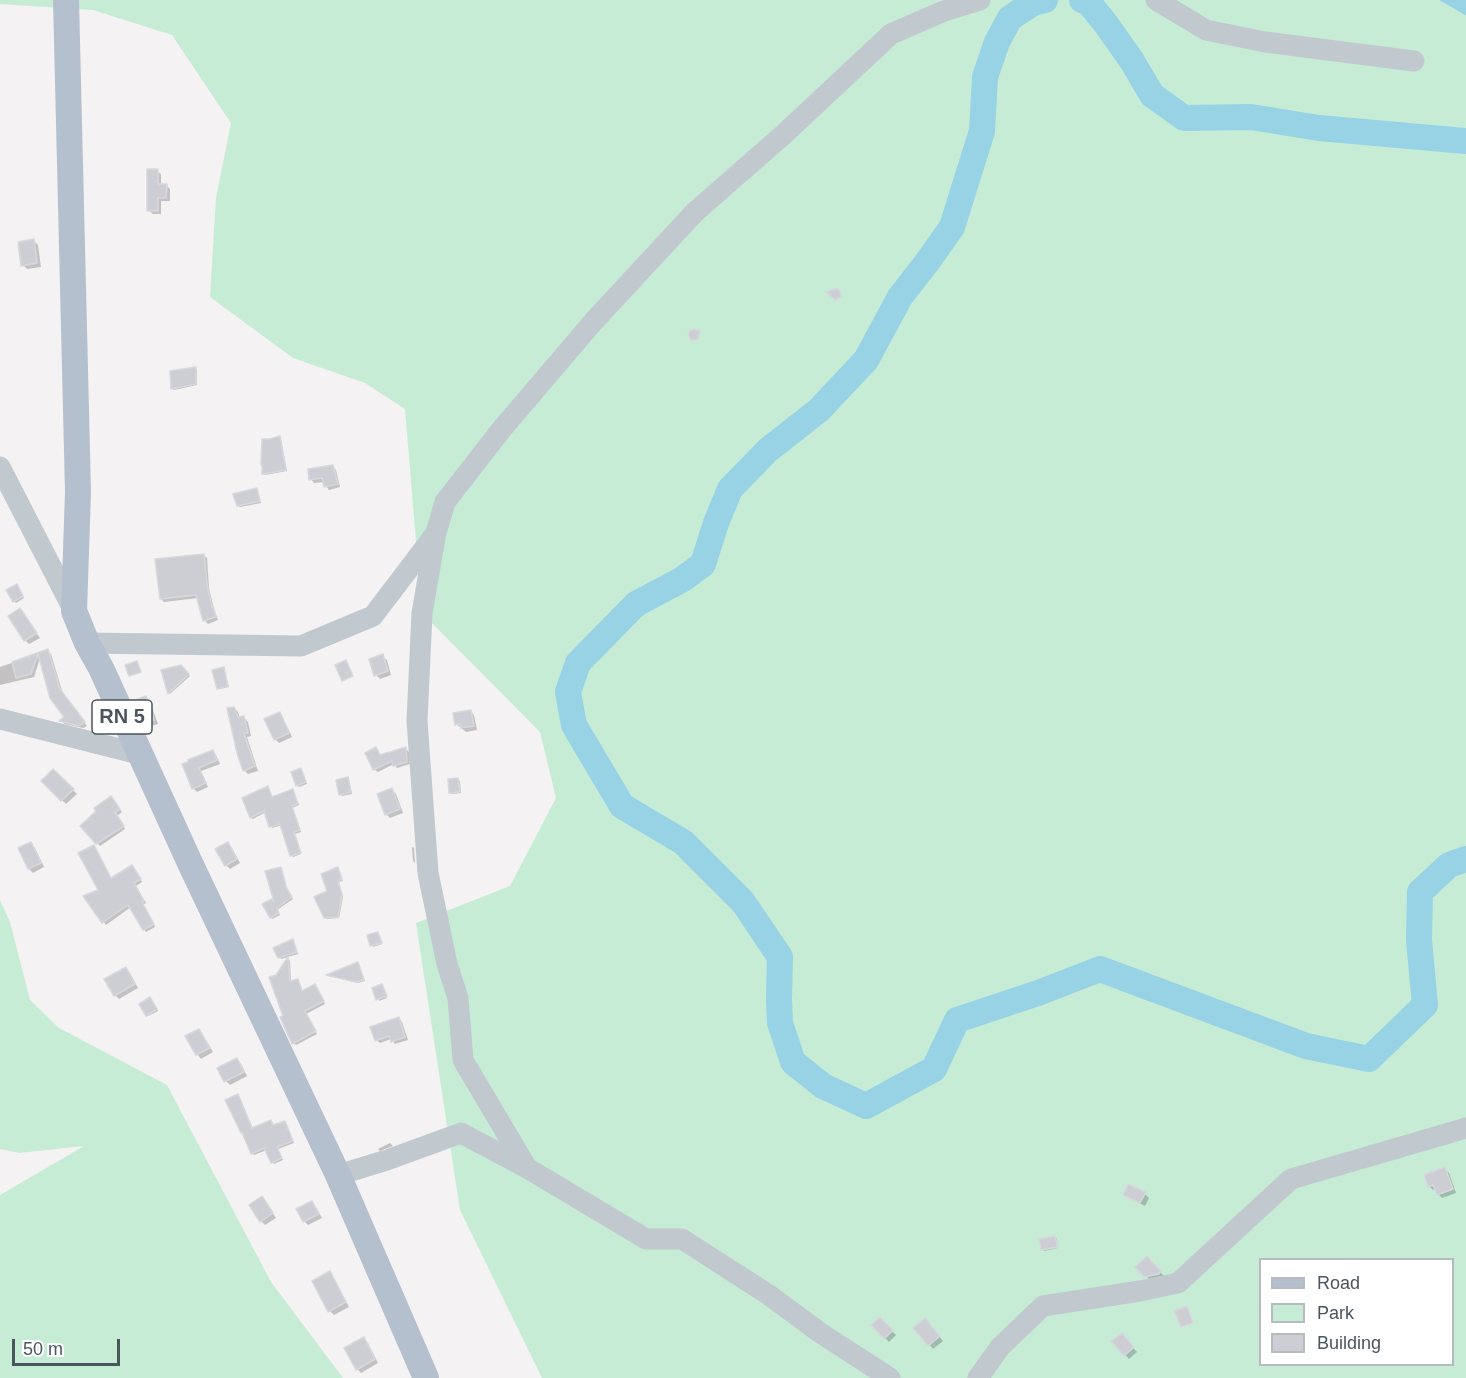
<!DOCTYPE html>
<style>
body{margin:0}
#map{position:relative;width:1466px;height:1378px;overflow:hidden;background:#f4f2f2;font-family:Arial,sans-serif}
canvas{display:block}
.legend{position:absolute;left:1259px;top:1258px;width:195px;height:108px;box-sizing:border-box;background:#fff;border:2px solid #b7bbbf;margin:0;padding:8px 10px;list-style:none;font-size:18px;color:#4b555e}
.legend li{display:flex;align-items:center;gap:12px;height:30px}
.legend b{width:30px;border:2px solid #b7bbbf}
.scale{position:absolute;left:12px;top:1339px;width:108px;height:27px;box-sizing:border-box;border:3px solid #4b555e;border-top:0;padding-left:8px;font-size:18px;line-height:21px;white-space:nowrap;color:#4b555e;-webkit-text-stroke:4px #fff;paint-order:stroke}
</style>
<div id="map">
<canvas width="1466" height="1378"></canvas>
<ul class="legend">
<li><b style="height:8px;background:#b5c0ce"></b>Road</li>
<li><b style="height:16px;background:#c6ecd6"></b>Park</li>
<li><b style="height:16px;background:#cdced4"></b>Building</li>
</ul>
<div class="scale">50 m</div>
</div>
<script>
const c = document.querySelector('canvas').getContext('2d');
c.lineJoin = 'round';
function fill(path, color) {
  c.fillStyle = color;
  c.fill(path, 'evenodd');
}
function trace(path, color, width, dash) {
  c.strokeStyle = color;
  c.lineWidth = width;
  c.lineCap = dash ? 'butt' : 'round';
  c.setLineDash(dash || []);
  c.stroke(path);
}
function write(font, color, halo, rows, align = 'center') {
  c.font = font + ' Arial,sans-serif';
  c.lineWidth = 6;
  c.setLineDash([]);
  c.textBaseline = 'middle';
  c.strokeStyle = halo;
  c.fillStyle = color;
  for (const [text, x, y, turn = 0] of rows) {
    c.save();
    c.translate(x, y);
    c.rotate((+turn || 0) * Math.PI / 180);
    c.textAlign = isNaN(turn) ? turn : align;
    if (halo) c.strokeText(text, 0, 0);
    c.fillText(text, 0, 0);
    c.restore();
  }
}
fill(new Path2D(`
 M0,0H1439L1466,15V1378H542L460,1210L416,923L510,886L556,798L540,732L422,613L405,409L365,383L293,358L210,297L216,198L231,123L172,35L93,10L0,4ZM1260,1260H1452V1364H1260Z
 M0,900L10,922L30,1000L59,1028L167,1085L271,1282L343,1378H0V1195L84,1146L19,1153L0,1149Z`), '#c6ecd6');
fill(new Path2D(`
 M1439,0H1466V15H1465Z`), '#97d2e5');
fill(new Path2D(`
 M157,171L161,174V185L167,186L170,189V201H161V214H153L149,211Z
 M34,241L38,245L41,267L27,269L23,265Z
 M195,369L197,370V385L174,390L172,388Z
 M279,438L281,440L287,471L265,475L263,474Z
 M332,466L336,470L340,487L329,490L326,486L324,482L314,483L311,479Z
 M256,490L261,503L240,507L238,506Z
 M204,555L207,558L209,588L214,609L218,620L208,624L205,621L198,598L164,602L161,599Z
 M18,588L24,598L16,603L14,601Z
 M20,610L40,638L29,644L25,640L10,616Z
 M47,651L51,654L63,694L87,726L83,728L64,724L62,721L66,718L40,658L34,677L0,685V667Z
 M382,656L387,660L391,675L380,679L376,675Z
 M180,666L190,676L170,694L163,671Z
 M223,669L229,687L220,689L218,688Z
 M146,698L150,702L158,724L148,727L144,723Z
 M234,708L238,712L240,718H244L248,722L251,736L247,737L258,771L248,774L244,770Z
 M470,711L474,715L477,730L466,732L456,724Z
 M279,714L283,718L292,737L279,743L275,739Z
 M375,749L381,756L406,749L409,752L410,764L397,768L394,764L378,772L374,769Z
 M213,752L216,755L220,764L201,771L208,787L197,792L194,789L183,765Z
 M301,770L307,784L299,787L297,785Z
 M53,771L77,794L66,804L43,781Z
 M347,779L349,780L352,794L342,796L341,794Z
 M458,780L460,781L461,793L452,794L450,793Z
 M269,789L273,799L294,793L299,805L292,808L301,832L295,834L301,854L293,857L292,855L282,825L272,828L266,812L253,819L251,818L244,798Z
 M392,790L396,794L403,813L390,818L386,814Z
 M113,801L122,812L117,816L125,829L100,846L82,826Z
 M31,844L35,848L44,867L33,873L29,869L20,849Z
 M228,844L232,848L240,863L230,869L226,865Z
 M412,847L414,848L415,863L413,861Z
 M281,868L288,892L293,899L277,910L280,915L272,919L271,917L276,905Z
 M134,870L142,882L136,886L146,903L143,905L155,927L146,932L131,907L106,925L85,897L100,890L112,880Z
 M339,871L343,881L339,882L343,897L339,918L327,919L325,917L329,892Z
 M378,933L382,944L373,947L372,945Z
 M294,942L298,954L281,959L279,957Z
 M288,959L290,961L291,982L298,980L300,983L303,992L317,988L325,1004L306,1014L317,1034L296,1045L293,1043L285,1017L277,976Z
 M358,964L365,981L358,983L329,976Z
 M126,969L130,973L138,988L119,999L115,995Z
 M383,987L387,998L379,1001L374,989Z
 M152,1001L158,1011L148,1016L147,1015Z
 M399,1019L402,1022L408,1040L395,1044L391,1039L380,1043L376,1040Z
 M199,1031L203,1035L213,1052L201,1059L197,1054Z
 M237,1060L241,1064L247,1076L230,1085L226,1081Z
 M238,1096L240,1098L253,1129L271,1122L274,1126L285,1123L287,1125L294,1143L278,1149L283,1160L274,1164L267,1150L254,1155L252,1153L227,1100Z
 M390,1143L393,1146L380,1151L378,1149Z
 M1445,1169L1449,1173L1456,1193L1442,1198L1438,1194L1436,1189L1433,1190L1429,1186Z
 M1125,1194H1145L1149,1198L1145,1206L1129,1198Z
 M262,1198L276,1218L265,1225L261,1221Z
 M312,1203L316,1207L322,1218L308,1225L304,1221Z
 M1055,1237L1057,1239L1058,1248L1044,1251L1043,1249Z
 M1147,1258L1164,1276L1150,1280L1137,1267Z
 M329,1273L333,1277L349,1307L334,1315L330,1311Z
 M880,1319L896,1335L889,1342L873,1326Z
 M929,1324L943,1341L933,1349L916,1328Z
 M1121,1335L1137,1352L1129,1359L1114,1342Z
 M364,1339L368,1343L378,1363L361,1373L357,1369Z`), '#0003');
trace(new Path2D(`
 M1045,0L1033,3L1010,18L997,42L985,77L982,131L952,227L928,261L900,297L866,360L819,410L768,450L730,489L716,523L703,564L683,579L636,604L578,663L568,692L574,725L622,806L683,842L743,902L780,957L779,999L780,1023L793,1062L823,1086L866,1106L934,1069L957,1020L1038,993L1100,969L1306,1046L1369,1059L1425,1005L1419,940L1420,892L1449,865L1466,859
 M1082,0L1089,3L1106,24L1132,61L1152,95L1184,118L1251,117L1319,128L1466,141`), '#97d2e5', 26);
const building = new Path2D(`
 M147,169H158V184H167L166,198H158V211H147Z
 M34,239L37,263L21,266L18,242Z
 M837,288L840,291L841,297L835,300L826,292Z
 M694,329L700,331L698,340H691L688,335L689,331Z
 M196,367V384L171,389L170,371Z
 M280,436L286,470L262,474V465H261L262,439H270Z
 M333,465L338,484L324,487L322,478L309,480L308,469Z
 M257,488L260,501L237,506L233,494Z
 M204,554L207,584L212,607L213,606L216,617L203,621L196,595L160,599L155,559Z
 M17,584L23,596L13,602L6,590Z
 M20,608L37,633L24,641L8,616Z
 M48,649L60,689L85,722L79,726L59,721L64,717L50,698L38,654L31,674L16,678L12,662Z
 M383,654L388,671L374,676L369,659Z
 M346,660L353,676L342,681L335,665Z
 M137,661L141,672L129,676L125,665Z
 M181,665L189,674L168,694L161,670Z
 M224,667L228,686L217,689L212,670Z
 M146,696L154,720L143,724L133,701Z
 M234,707L238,717L244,716L248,733H244L255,766L243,771L237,753L227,708Z
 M471,710L474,726L461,728L460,724L455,725L453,713Z
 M280,712L289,733L274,740L264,719Z
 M376,747L380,755L406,747L407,762L393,766L392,761L373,770L365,753Z
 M213,750L217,760L199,768L206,783L192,789L182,764L188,762V760Z
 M301,768L306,782L296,786L291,772Z
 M53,769L74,789L61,801L41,781Z
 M348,777L351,792L339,795L336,780Z
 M458,778L460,792L449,793L448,779Z
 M268,786L272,797L293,789L298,804L292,806L300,830L294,832L301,853L290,856L280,824L269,827L264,811L250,818L242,798Z
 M392,788L400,809L385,815L377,794Z
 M111,796L120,809L115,812L124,826L96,844L80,826L96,811L94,808Z
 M31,842L41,863L28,869L18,848Z
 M228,842L237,859L225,866L215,849Z
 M94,845L111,878L132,865L141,879L134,883L144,901L142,902L154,924L143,930L128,905L102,923L83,896L98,890L78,853Z
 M281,867L287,889L292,897L277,908L279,913L270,918L262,904L272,899L274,902L265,871Z
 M338,867L342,879L338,881L342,894L338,917L324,918L314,897L327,891L321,874Z
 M378,932L382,943L370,946L367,935Z
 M293,939L297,952L278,958L273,948Z
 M288,957L290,981L298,979L302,991L315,984L324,1001L305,1011L316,1031L292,1044L280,1017L283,1016L269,977L276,975Z
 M358,962L364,980L356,982L326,975Z
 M126,967L135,984L114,996L104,979Z
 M382,984L387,996L376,1000L372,988Z
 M150,997L157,1009L146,1016L139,1004Z
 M399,1017L405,1037L391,1042L389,1036L375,1041L370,1027Z
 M199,1029L210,1048L196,1055L185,1036Z
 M237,1058L244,1072L224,1082L217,1068Z
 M238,1094L252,1128L271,1120L273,1125L285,1121L293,1141L277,1147L282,1158L271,1163L264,1148L251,1154L242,1132L241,1133L225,1100Z
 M1445,1167L1453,1189L1437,1195L1433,1185L1428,1187L1424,1175Z
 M1128,1184L1146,1192L1140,1203L1123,1195Z
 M262,1196L273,1213L260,1222L249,1205Z
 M312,1201L319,1214L303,1222L296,1209Z
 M1055,1236L1058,1247L1041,1250L1039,1239Z
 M1147,1256L1161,1271L1159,1274L1144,1277L1135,1267Z
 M330,1271L346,1302L328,1312L312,1281Z
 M1187,1306L1193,1323L1181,1327L1174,1311Z
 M880,1317L893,1330L884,1339L871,1325Z
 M925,1318L940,1336L928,1346L913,1328Z
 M1122,1333L1134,1347L1124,1356L1111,1341Z
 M364,1337L375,1359L356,1370L344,1348Z`);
fill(building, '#cdced4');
trace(building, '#d7d8dd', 1.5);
trace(new Path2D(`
 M1156,0L1206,30L1265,42L1414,61
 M0,467L74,611
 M435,538L422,613L417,721L428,873L447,964L458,998L463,1060L527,1168
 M87,643L301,646L373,616L436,533L445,502L501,430L593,322L695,212L783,135L891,34L944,11L980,0
 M0,719L139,754
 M338,1175L387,1160L461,1133L527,1168L646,1239H682L769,1295L819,1332L890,1378
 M978,1378L1000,1347L1043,1306L1140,1291L1178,1283L1291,1179L1466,1128`), '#c1c9cf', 21);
trace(new Path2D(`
 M66,0L78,492L74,611L87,643L101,668L190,863L338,1175L426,1378`), '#b5c0ce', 26);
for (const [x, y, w] of [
 [122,717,60]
]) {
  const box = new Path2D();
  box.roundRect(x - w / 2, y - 17, w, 34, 4.5);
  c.fillStyle = '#fff';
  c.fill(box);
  trace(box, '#4b555e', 1.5);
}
write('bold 20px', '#4b555e', null, [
 ["RN 5",122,717]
]);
</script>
